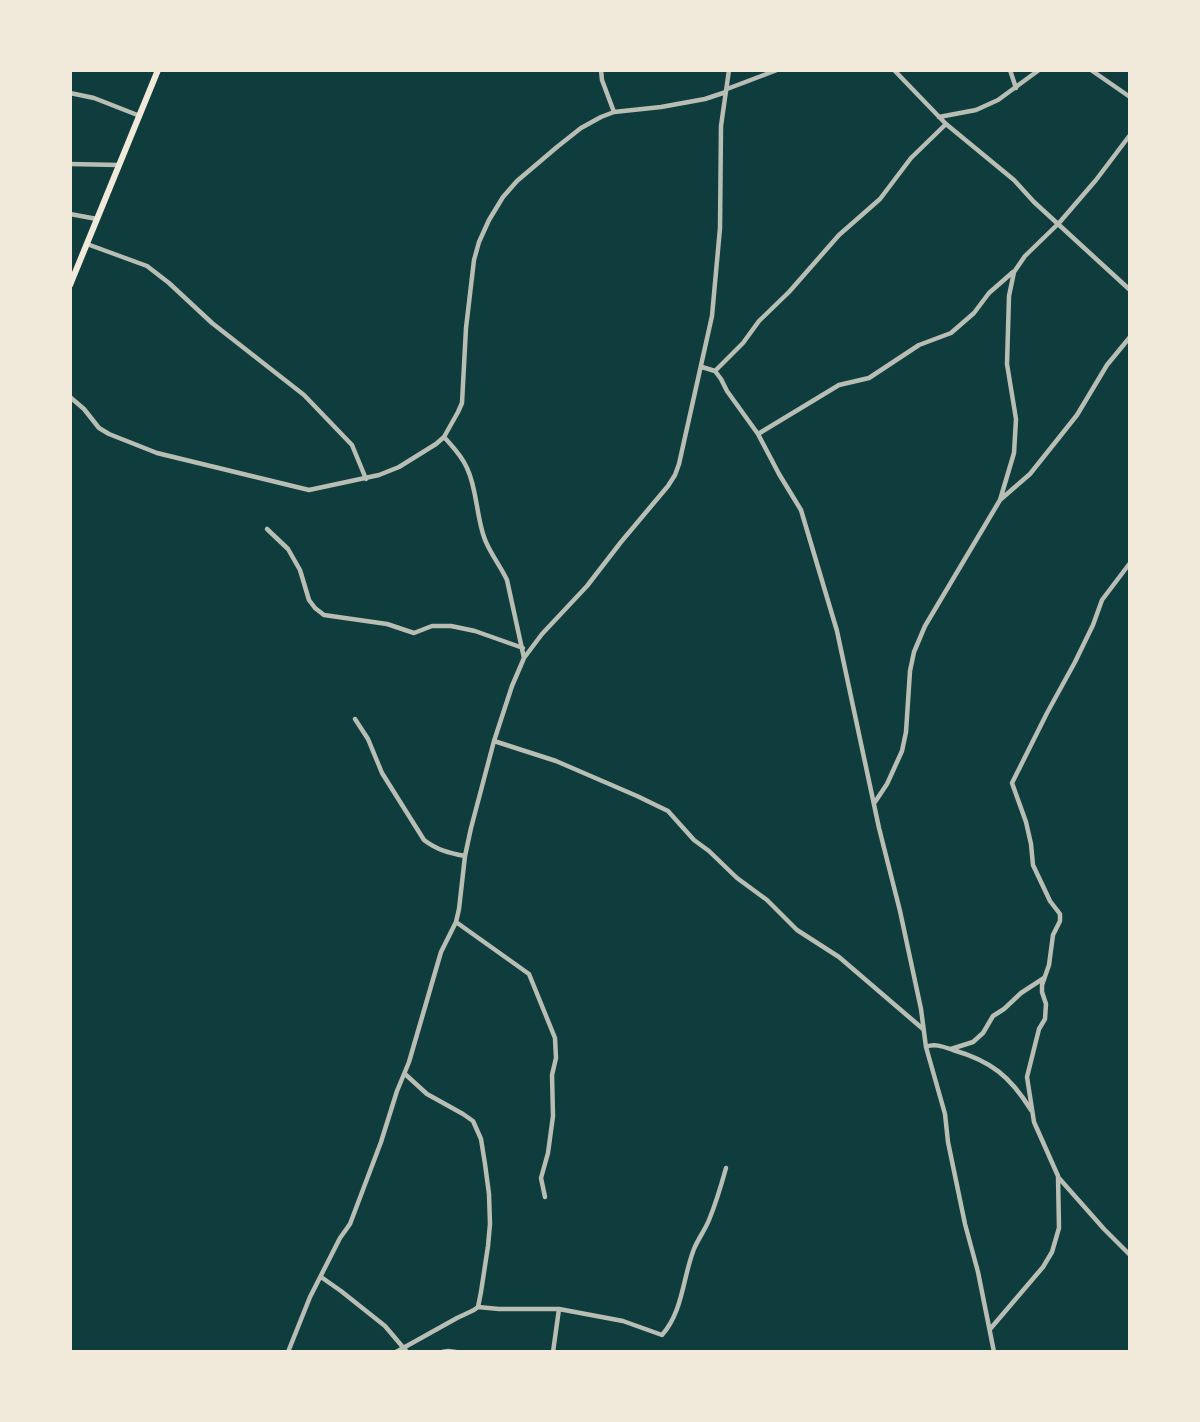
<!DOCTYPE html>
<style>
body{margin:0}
#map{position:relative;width:1200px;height:1422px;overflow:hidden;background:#0f3d3e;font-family:"Archivo Narrow",sans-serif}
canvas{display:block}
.frame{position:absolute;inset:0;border:72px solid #f1e9da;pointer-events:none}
</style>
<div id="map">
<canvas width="1200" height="1422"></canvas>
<div class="frame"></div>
</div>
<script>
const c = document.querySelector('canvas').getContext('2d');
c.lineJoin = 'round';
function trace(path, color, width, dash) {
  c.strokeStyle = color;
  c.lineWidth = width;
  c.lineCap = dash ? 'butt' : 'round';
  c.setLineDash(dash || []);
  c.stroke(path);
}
trace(new Path2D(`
 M601,70L602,80L614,112
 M894,70L946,124L1014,180L1034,202L1130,290
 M1010,70L1016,88
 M1091,70L1130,97
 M727,89L777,70
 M70,93L94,98L140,116
 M939,117L976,110L998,100L1039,70
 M70,164L119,165
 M70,214L97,219
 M87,244L147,266L169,283L212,323L304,395L352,445L366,479
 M702,367L715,371L721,379L727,391L758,434L779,474L801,510L837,631L879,828L900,911L921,1009L926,1047L945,1114L948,1142L965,1224L978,1272L994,1352
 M715,371L743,343L759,321L789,292L839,235L880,199L911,158L946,124
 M70,397L84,409L99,428L109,434L157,453L309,490L379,475L399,467L436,444L444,437L458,412L462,403L466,328L474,260L479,242L489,220L503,197L517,181L557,147L581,128L601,117L614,112L661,107L705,99L726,92
 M758,434L839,385L869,378L919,345L951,333L974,313L989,293L1013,272
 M444,437C453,447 462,456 467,468C477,489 476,514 484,537C489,552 500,565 507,580L524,658
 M1000,500L1030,474L1077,415L1107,365L1130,337
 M267,529L288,549L300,570L309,600L315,608L324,615L387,624L414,633L432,626H451L475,631L523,648
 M355,719L368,739L382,773L424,840C437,850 449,853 465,856
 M494,741L556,761L637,796L668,811L694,840L709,851L737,878L767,900L797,930L839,957L923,1029
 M875,802L887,784L902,751L906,732L910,671L914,652L925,626L1000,500L1014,453L1016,419L1007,364L1009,296L1014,272L1025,256L1059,223L1096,180L1130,135
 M456,922L529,974L555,1038L556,1058L552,1075L553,1116L548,1153L541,1178L545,1197
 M926,1047C935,1043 944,1047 953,1050C991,1061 1010,1076 1031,1110
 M951,1049L973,1042L983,1033L993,1016L1004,1009L1021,993L1044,978
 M1058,1177L1104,1229L1130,1255
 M321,1277L341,1291L385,1326L407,1352
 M478,1307L499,1309H559L623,1321L662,1335C683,1312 683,1276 694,1249C698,1239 705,1230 709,1220C716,1203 721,1186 726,1168
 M991,1328L1043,1267L1052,1252L1059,1228L1058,1176L1034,1122L1027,1077L1039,1029L1045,1019L1046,1004L1042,992V985L1049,965L1053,935L1060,921V914L1050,901L1033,865L1031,844L1026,822L1012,783L1047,713L1075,662L1093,625L1102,600L1130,563
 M288,1352L310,1297L340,1238L350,1224L381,1142L397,1091L409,1062L441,952L456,922L459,909L465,856L471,828L494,741L512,686L524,658L542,634L587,586L621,542L668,486L675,475L679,464L712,316L720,228L721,126L729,70
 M396,1352L457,1318L474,1310L478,1307L481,1292L488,1246L490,1224L489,1194L485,1164L481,1139L473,1121L463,1114L427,1094L405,1074
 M442,1352L448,1351L456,1352
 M553,1352L559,1309`), '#b8beb3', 4.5);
trace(new Path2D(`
 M70,285L158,70`), '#f1e9da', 6);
</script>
